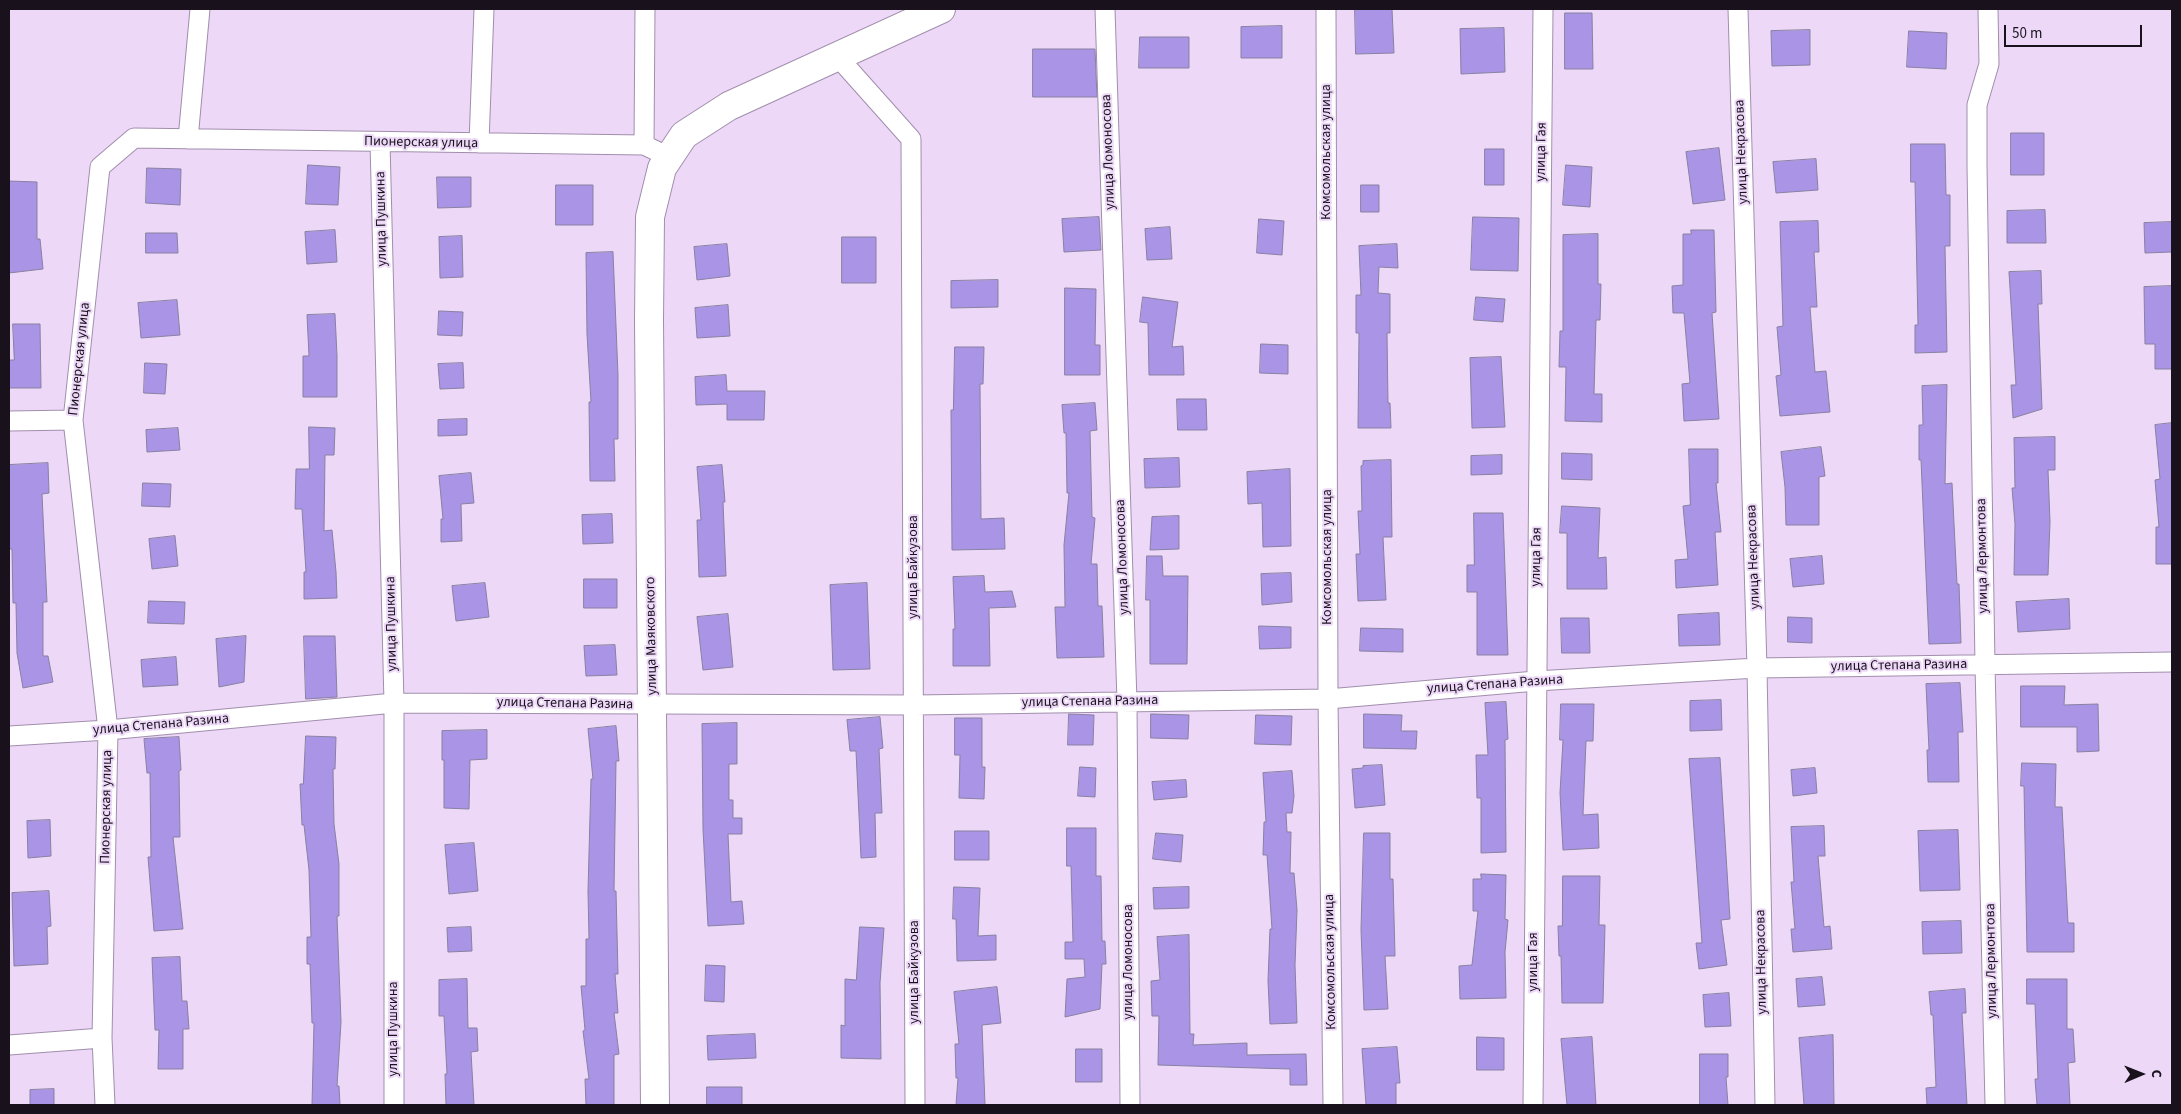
<!DOCTYPE html>
<meta charset="utf-8">
<style>
body{margin:0}
#map{position:relative;width:2181px;height:1114px;overflow:hidden;background:#edd8f8;font-family:"Source Sans 3",sans-serif}
canvas{display:block}
.frame{position:absolute;inset:0;border:10px solid #19121d;pointer-events:none}
.north{position:absolute;left:2116px;top:1049px;width:50px;height:50px;-webkit-text-stroke:4px #edd8f8;paint-order:stroke;rotate:89deg;font-size:14px;font-weight:700;line-height:20px;text-align:center;color:#19121d}
.north::after{content:'';display:block;margin:auto;width:18px;height:22px;background:#19121d;clip-path:polygon(50% 0,100% 100%,50% 72%,0 100%)}
.scale{position:absolute;left:2004px;top:25px;width:138px;height:22px;box-sizing:border-box;border:2px solid #19121d;border-top:0;padding-left:6px;font-size:15px;line-height:18px;white-space:nowrap;color:#19121d;-webkit-text-stroke:4px #edd8f8;paint-order:stroke}
</style>
<div id="map">
<canvas width="2181" height="1114"></canvas>
<div class="frame"></div>
<div class="north">С</div>
<div class="scale">50 m</div>
</div>
<script>
const c = document.querySelector('canvas').getContext('2d');
c.lineJoin = 'round';
function fill(path, color) {
  c.fillStyle = color;
  c.fill(path, 'evenodd');
}
function trace(path, color, width, dash) {
  c.strokeStyle = color;
  c.lineWidth = width;
  c.lineCap = dash ? 'butt' : 'round';
  c.setLineDash(dash || []);
  c.stroke(path);
}
function write(font, color, halo, rows, align = 'center') {
  c.font = font + ' "Source Sans 3",sans-serif';
  c.lineWidth = 4;
  c.setLineDash([]);
  c.textBaseline = 'middle';
  c.strokeStyle = halo;
  c.fillStyle = color;
  for (const [text, x, y, turn = 0] of rows) {
    c.save();
    c.translate(x, y);
    c.rotate((+turn || 0) * Math.PI / 180);
    c.textAlign = isNaN(turn) ? turn : align;
    if (halo) c.strokeText(text, 0, 0);
    c.fillText(text, 0, 0);
    c.restore();
  }
}
const building = new Path2D(`
 M1355,9H1392L1394,53L1356,54Z
 M1565,13H1592L1593,69H1565Z
 M1282,26V58H1241V27Z
 M1504,28L1505,72L1461,74L1460,29Z
 M1810,30V65L1772,66L1771,31Z
 M1909,31L1947,33L1946,69L1907,67Z
 M1140,37H1189V68H1139Z
 M1033,49H1095L1097,97H1033Z
 M2011,133H2044V175H2011Z
 M1911,144H1945L1946,195H1950V246H1945L1947,352L1915,353V325H1918L1915,182H1911Z
 M1719,148L1725,200L1693,204L1686,152Z
 M1485,149H1504V185H1485Z
 M1816,159L1818,190L1776,193L1773,162Z
 M308,165L340,167L338,205L306,204Z
 M1566,165L1592,167L1590,207L1563,205Z
 M147,168L181,169L180,205L146,203Z
 M437,177H471V207L438,208Z
 M9,181L37,182V239H40L43,269L9,273Z
 M556,185H593V225H556Z
 M1361,185H1379V212H1361Z
 M2045,210L2046,243H2007V211Z
 M1099,217L1101,250L1064,252L1062,219Z
 M1473,217L1519,218L1518,271L1471,270Z
 M1259,219L1284,221L1282,255L1257,253Z
 M1818,221L1819,252H1814L1817,307H1810L1815,372L1826,371L1830,412L1780,416L1776,376L1781,375L1777,327L1783,326L1780,222Z
 M2172,222V252L2145,253L2144,223Z
 M1170,227L1172,259L1147,260L1145,229Z
 M335,230L337,262L307,264L305,232Z
 M1691,230H1714L1716,312L1712,313L1719,419L1684,421L1682,384L1690,383L1684,313H1673L1672,286L1683,285V234H1691Z
 M146,233H177L178,253H146Z
 M1598,234V284H1601L1600,320H1596L1594,394H1602V422L1565,421L1566,367H1559L1560,331H1563V235Z
 M462,236L463,277L440,278L439,237Z
 M842,237H876V283H842Z
 M727,244L730,276L697,280L694,247Z
 M1397,244L1398,268L1379,267L1378,293L1390,294V333H1387L1388,403H1390L1391,428H1358L1359,333H1356V295H1361L1359,246Z
 M613,252L618,375V439H614L615,481H590L589,402H591L587,334L586,253Z
 M2041,271L2042,304H2038L2042,409L2013,418L2011,385H2016L2009,272Z
 M998,280V307L951,308V281Z
 M2172,286V369H2155V344H2145L2144,287Z
 M1065,288L1096,289L1095,345H1100V375H1065Z
 M1143,297L1178,302L1172,347L1183,346L1184,375H1149L1148,323L1140,322Z
 M1476,297L1505,299L1503,322L1474,320Z
 M177,300L180,335L141,338L138,303Z
 M728,305L730,336L697,338L695,308Z
 M439,311L463,312L462,336L438,335Z
 M335,314L337,356V397H303V356H309L307,315Z
 M13,324H40L41,388H9V360H14Z
 M1261,344L1288,345V374L1260,373Z
 M955,347H984L983,384H980L981,519L1004,518L1005,549L952,550L951,410H953Z
 M1501,357L1505,427L1472,428L1470,358Z
 M145,363L167,364L165,394L144,393Z
 M463,363L464,388L440,389L438,364Z
 M726,375L727,391H765L764,420H727V404L696,405L695,377Z
 M1947,385L1945,484L1952,483L1957,584H1959L1961,643L1929,644L1921,460H1919V425H1923L1922,386Z
 M1177,399H1206L1207,430H1178Z
 M1095,403L1097,430L1090,431L1092,517L1095,518L1091,564H1097L1098,606H1102L1104,657L1057,658L1055,607H1065L1064,545L1069,493H1067L1066,433H1064L1062,405Z
 M467,419V435L438,436V420Z
 M2172,423V564H2156V527H2159L2155,480L2160,479L2155,425Z
 M309,427L335,428L334,455H325L324,531L332,530L336,572L337,598L304,599V572H306L302,509H295L296,469H309Z
 M178,428L180,450L147,452L146,430Z
 M2055,437V470H2048L2050,522L2048,575H2014L2015,524L2012,488H2015L2014,438Z
 M1821,447L1825,476L1819,477V525H1786L1785,487L1781,452Z
 M1689,449H1718V483H1716L1721,532H1715L1718,585L1676,588L1675,560L1688,559L1683,506L1690,505Z
 M1562,453L1592,454V480L1562,479Z
 M1502,455V474L1471,475V456Z
 M1179,458L1180,487L1145,488L1144,459Z
 M1391,460L1392,537H1383L1386,600L1358,601L1356,554H1360L1358,511H1362L1361,466L1363,465V461Z
 M48,463L49,493L42,494L47,602H43V656H48L53,682L23,688L17,653L16,603H13L12,549H9V465Z
 M722,465L725,502H723L726,576L699,577L697,520H701L697,467Z
 M1290,469L1291,546L1263,547L1262,503L1248,504L1247,472Z
 M471,473L474,503L461,504L462,541L441,542V519H443L439,476Z
 M143,483L171,484L170,507L142,506Z
 M1562,506L1600,508L1598,558L1606,557L1607,589H1567V533H1560Z
 M1474,513H1503L1508,655H1477V592H1467V565H1474Z
 M612,514L613,543L583,544L582,515Z
 M1179,516V549L1150,550L1152,517Z
 M175,536L178,566L152,569L149,539Z
 M1147,556H1162L1163,576H1188L1187,664H1150V600H1146Z
 M1822,556L1824,584L1793,587L1790,559Z
 M1291,573L1292,602L1262,605L1261,574Z
 M984,576L985,592L1012,591L1016,607L989,608L990,666H953V629H955L953,577Z
 M584,579H617V608H584Z
 M485,583L489,617L456,621L452,586Z
 M867,583L870,669L833,670L830,585Z
 M2069,599L2070,629L2018,632L2016,602Z
 M149,601L185,602L184,624L148,623Z
 M1719,613L1720,645L1679,646L1678,615Z
 M728,614L733,667L703,670L697,617Z
 M1788,617L1812,618V643L1788,642Z
 M1561,618H1589L1590,653H1562Z
 M1259,626L1291,627V648L1260,649Z
 M1361,628L1403,629V652L1360,651Z
 M246,636L244,682L219,687L216,639Z
 M304,636H335L337,697L306,699Z
 M615,645L617,675L586,676L584,646Z
 M176,657L178,685L143,687L141,660Z
 M1960,683L1963,732H1958L1959,782H1928L1927,750H1929L1926,684Z
 M2021,686H2065L2064,705L2098,704L2099,751L2077,752V727H2021Z
 M1721,700L1722,730L1690,731V701Z
 M1506,702L1508,739L1505,740L1506,852L1481,853V798H1477L1476,755H1488L1485,703Z
 M1561,704H1594L1593,741H1586L1583,815L1598,814L1599,848L1563,850L1560,793L1563,740H1560Z
 M1069,714L1094,715L1093,745H1068Z
 M1151,714L1189,715L1188,739L1151,738Z
 M1364,714L1402,715L1401,731H1417L1416,749L1364,748Z
 M1256,715L1292,716L1291,745L1255,744Z
 M880,717L883,748L879,749L882,813H875L876,857L861,858L856,751H850L847,720Z
 M955,718H982V767H985L984,799L959,798L960,755H955Z
 M737,723V764H729V800H733V818H742V834H728L731,902L742,901L744,924L708,926L703,829L702,724Z
 M616,726L619,761H616L614,891H616L618,974H615L618,1013H614L619,1054L614,1055V1105H586L585,1079H589L583,1031L585,1030L581,986H586V939H589L588,891L591,779H593L588,729Z
 M487,730V759L470,760L469,809L444,808V760H442V731Z
 M306,736L336,737L335,769H333L334,824L339,864V916H337L341,1022L337,1086H339L340,1105H312L314,1023H312L310,964H307V937H311L309,870L304,825H302L300,784H303Z
 M179,737L181,770L179,771L180,837H173L183,929L154,931L148,857H151L150,773H147L144,739Z
 M1720,758L1730,919L1721,920L1727,965L1699,969L1696,943H1702L1689,759Z
 M2022,763L2056,764L2055,807H2062L2068,923H2074V952H2027L2024,786H2021Z
 M1382,765L1385,805L1355,808L1352,769L1363,768V766Z
 M1080,767L1096,768L1095,797L1078,796Z
 M1815,768L1817,793L1793,796L1791,770Z
 M1292,771L1294,796L1292,813H1286L1287,832H1291L1290,873H1294L1297,910L1295,965L1297,1023L1270,1024L1268,981L1270,929H1272L1267,855H1263L1264,822H1266L1263,773Z
 M1186,780L1187,797L1154,800L1152,782Z
 M50,820L51,856L28,858L27,821Z
 M1824,826L1825,856H1818L1824,927L1830,926L1832,949L1793,952L1791,929H1795L1791,882H1794L1791,827Z
 M1067,828H1096V876H1101L1102,941H1105L1106,964H1102L1100,1009L1065,1017L1067,979L1085,977L1084,959H1065V942H1073L1071,866H1067Z
 M1958,830L1960,890L1920,891L1918,831Z
 M955,831H989V860H955Z
 M1156,833L1183,835L1181,862L1153,859Z
 M1364,833H1390V879H1393L1395,956H1385L1388,1009L1364,1010L1361,930Z
 M474,843L478,891L449,894L445,845Z
 M1481,874L1506,875L1505,919L1508,920L1505,952L1506,998L1460,999L1459,966L1472,965L1478,911H1473V879H1481Z
 M1563,876H1600L1599,925H1605L1603,1003H1562L1561,956H1559L1558,926H1562Z
 M954,887L980,888L978,936L996,935V960L957,961L956,919H953Z
 M1189,887V908L1154,909L1153,888Z
 M49,891L51,926L47,927L48,964L14,966L12,893Z
 M1961,921L1962,953L1923,954L1922,922Z
 M471,927L472,951L448,952L447,928Z
 M860,927L884,928L880,983L881,1059L841,1058V1025L845,1026V979L856,980Z
 M1189,935L1190,1034H1194L1193,1045L1247,1043V1055L1306,1054L1307,1085H1290V1069L1158,1065L1159,1016H1152L1151,981L1160,980L1157,937Z
 M180,957L182,1001H187L189,1029H183V1069H158L159,1030H155L152,958Z
 M706,965L725,966L724,1002L705,1001Z
 M1822,977L1825,1005L1798,1007L1796,979Z
 M467,979L468,1028H477L478,1051L471,1052L474,1105H446L445,1074H447L444,1016H439V980Z
 M2027,979H2067V1029H2073L2075,1062L2068,1063L2070,1105H2037L2035,1079H2038L2035,1004H2027Z
 M997,987L1001,1023L982,1025L985,1105H956L958,1078H956L955,1044H959L954,992Z
 M1965,989L1966,1013H1962L1967,1105H1927L1926,1088L1936,1087L1933,1015H1931L1929,992Z
 M1729,993L1731,1026L1705,1027L1703,995Z
 M755,1034L756,1058L708,1060L707,1036Z
 M1833,1035L1834,1105H1804L1799,1038Z
 M1477,1037L1504,1038V1070H1477Z
 M1592,1037L1596,1105H1567L1561,1039Z
 M1397,1047L1400,1083H1396V1105H1366L1362,1049Z
 M1076,1049H1102V1082H1076Z
 M1700,1054H1728V1077H1726L1728,1105H1700Z
 M707,1087H742V1105H707Z
 M54,1089V1105H30V1090Z`);
fill(building, '#a994e6');
trace(building, '#8881a1', 1);
const street = new Path2D(`
 M645,9L644,145L669,157
 M1105,9L1127,702L1130,1105
 M1326,9L1328,699L1333,1105
 M1738,9L1757,668L1765,1105
 M1988,9L1989,64L1977,105V166L1985,665L1995,1105
 M837,56L911,139L915,1105
 M188,139L200,9
 M380,142L394,703V1105
 M479,143L484,9
 M9,421L73,420
 M9,736L108,730L394,703L915,705L1328,699L1536,681L1757,668L2172,662
 M9,1045L102,1038
 M105,1105L102,1038L108,730L73,420L100,167L134,138L644,145
 M1533,1105L1543,9`);
const secondary = new Path2D(`
 M655,1105L649,320L650,217L662,168L684,135L729,106L941,9`);
trace(street, '#a18eac', 21);
trace(secondary, '#a18eac', 30);
trace(street, '#fff', 19);
trace(secondary, '#fff', 28);
write('14px', '#19121d', '#edd8f8', [
 ["Пионерская улица",421,143,1],
 ["улица Ломоносова",1109,152,-92],
 ["Комсомольская улица",1327,152,-90],
 ["улица Гая",1542,152,-89],
 ["улица Некрасова",1742,152,-92],
 ["улица Пушкина",382,219,-91],
 ["Пионерская улица",80,359,-84],
 ["улица Лермонтова",1983,556,-91],
 ["улица Ломоносова",1123,557,-92],
 ["Комсомольская улица",1328,557,-90],
 ["улица Гая",1537,557,-89],
 ["улица Некрасова",1754,557,-92],
 ["улица Байкузова",914,567,-90],
 ["улица Пушкина",392,624,-91],
 ["улица Маяковского",652,636,-91],
 ["улица Степана Разина",1899,666,-1],
 ["улица Степана Разина",1495,685,-4],
 ["улица Степана Разина",1090,702,-1],
 ["улица Степана Разина",565,704,1],
 ["улица Степана Разина",161,725,-5],
 ["Пионерская улица",107,807,-89],
 ["улица Лермонтова",1992,961,-91],
 ["улица Ломоносова",1129,962,-90],
 ["Комсомольская улица",1331,962,-91],
 ["улица Гая",1534,962,-90],
 ["улица Некрасова",1762,962,-91],
 ["улица Байкузова",915,972,-90],
 ["улица Пушкина",394,1029,-90]
]);
</script>
